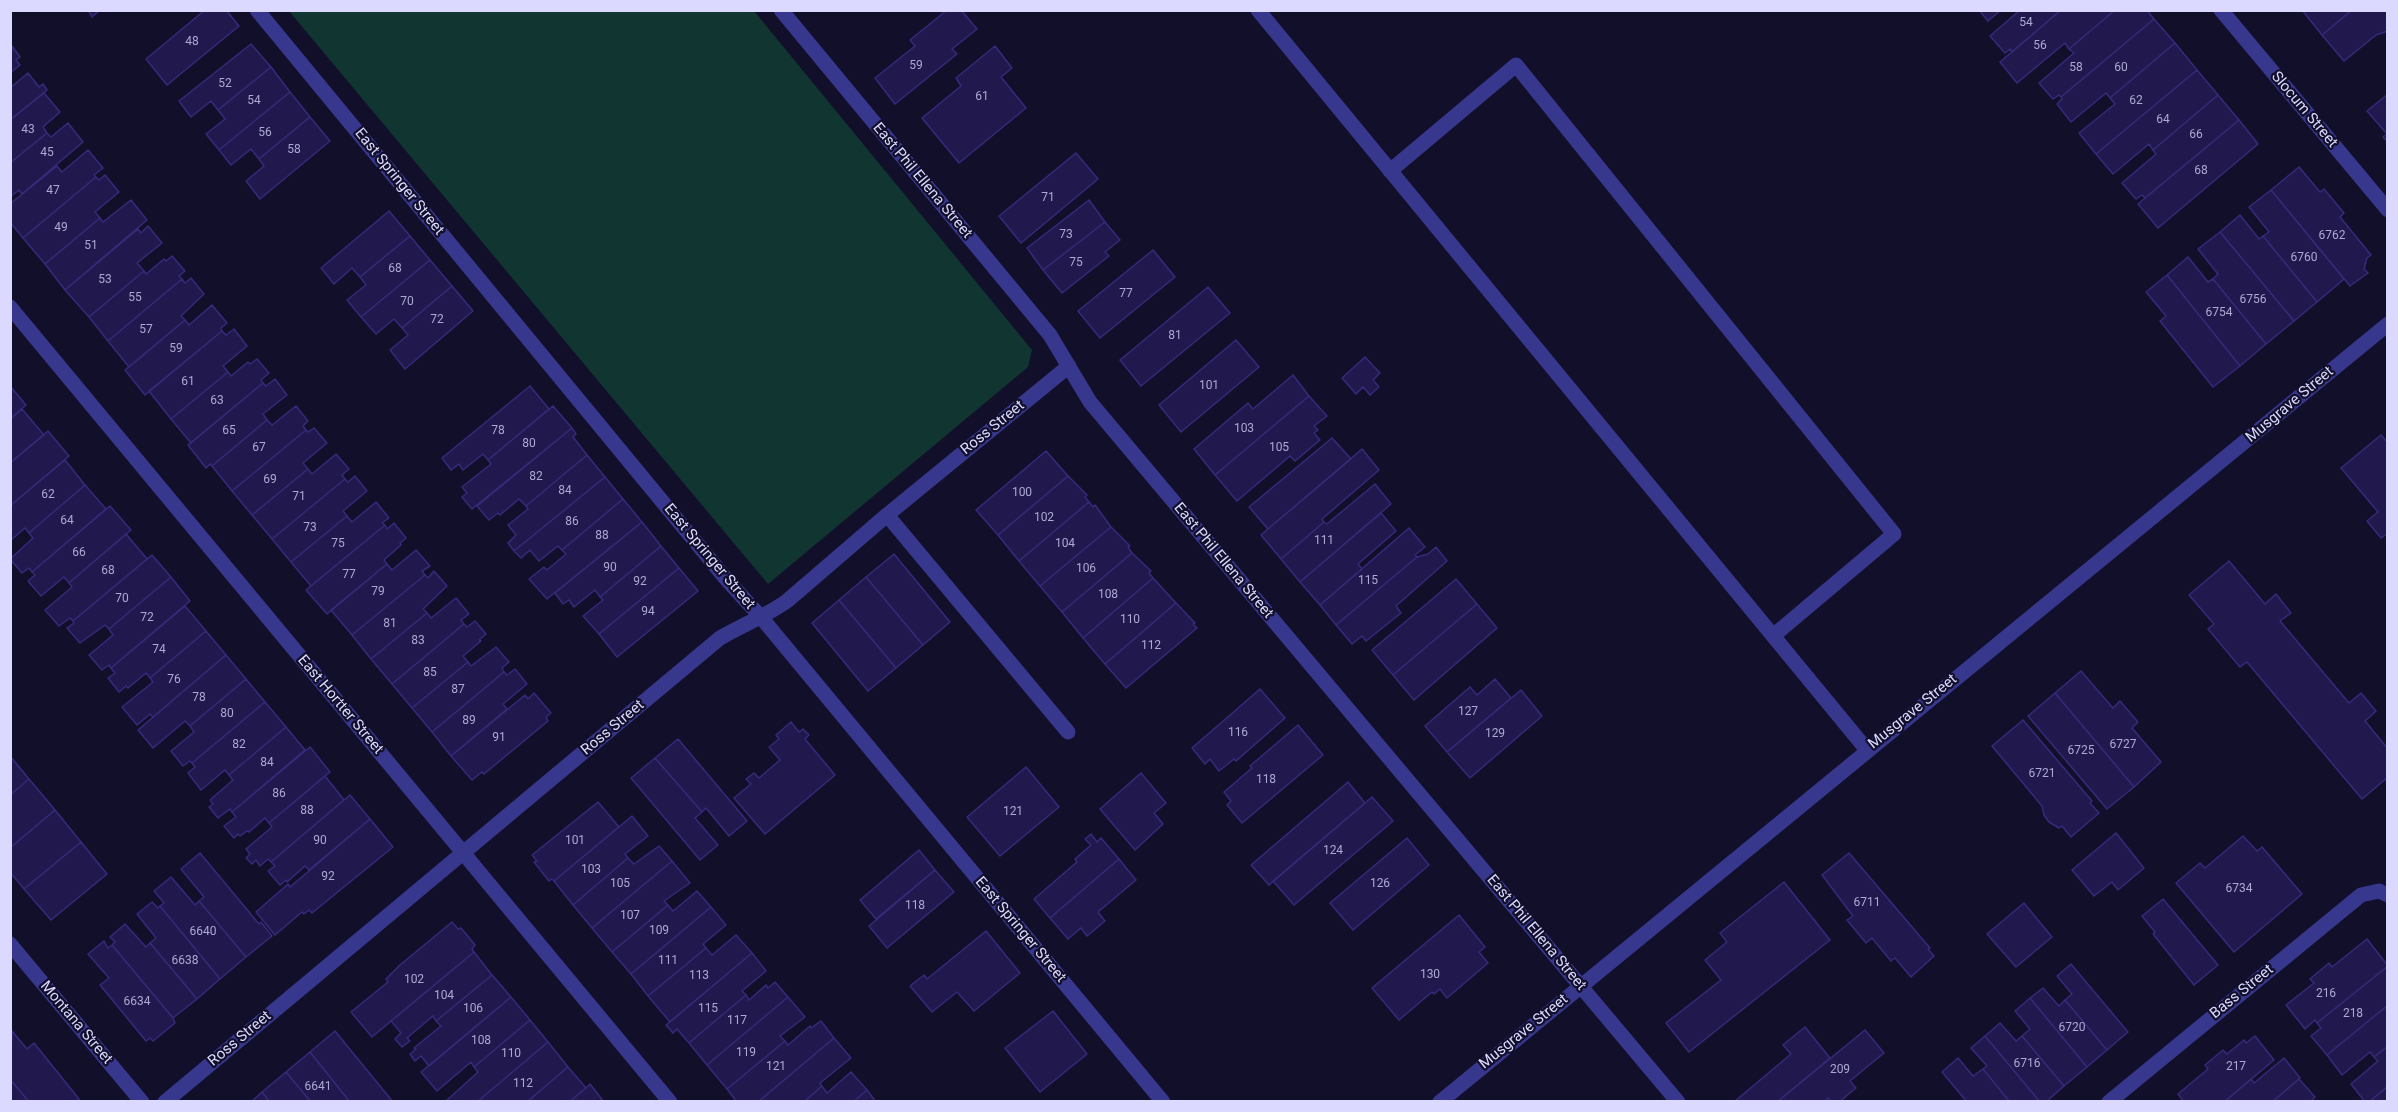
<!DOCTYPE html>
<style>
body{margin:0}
#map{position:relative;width:2398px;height:1112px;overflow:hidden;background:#120f2b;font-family:Roboto,sans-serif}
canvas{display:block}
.frame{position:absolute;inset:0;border:12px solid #dbd9ff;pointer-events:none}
</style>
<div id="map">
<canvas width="2398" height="1112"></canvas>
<div class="frame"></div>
</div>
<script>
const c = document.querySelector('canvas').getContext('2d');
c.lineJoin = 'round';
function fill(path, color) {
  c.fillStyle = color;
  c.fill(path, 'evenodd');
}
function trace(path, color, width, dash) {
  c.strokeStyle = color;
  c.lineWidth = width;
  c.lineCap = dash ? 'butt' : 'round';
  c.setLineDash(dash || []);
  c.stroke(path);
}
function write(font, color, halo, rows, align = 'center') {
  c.font = font + ' Roboto,sans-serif';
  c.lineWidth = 4.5;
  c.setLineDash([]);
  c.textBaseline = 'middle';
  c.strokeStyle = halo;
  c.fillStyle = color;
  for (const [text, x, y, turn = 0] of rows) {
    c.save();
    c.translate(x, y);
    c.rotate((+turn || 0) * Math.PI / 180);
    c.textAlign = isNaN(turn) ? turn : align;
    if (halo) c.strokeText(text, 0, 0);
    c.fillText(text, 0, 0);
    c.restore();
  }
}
fill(new Path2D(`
 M289,11H754L1032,350L1028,367L768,584Z`), '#113632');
const building = new Path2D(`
 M88,10H100L92,17Z
 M205,10H226L239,26L167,85L146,59Z
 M947,10H961L977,29L952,49L957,54L895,104L875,78L915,46L910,40Z
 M1979,10H2001L1988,21Z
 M2020,10H2061L2012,52L2010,49L2005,53L1990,36Z
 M2061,10H2115L2069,49L2065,43L2017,83L2000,62Z
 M2115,10H2147L2154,19L2061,97L2059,95L2053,99L2039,83L2074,53L2069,49Z
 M2302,10H2352L2322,35Z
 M2352,10H2388V31L2376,35L2344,61L2322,35Z
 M2154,19L2175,43L2110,98L2106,93L2071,122L2057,104L2062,99L2061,97Z
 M2175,43L2197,70L2096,154L2079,133L2115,104L2110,98Z
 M251,44L271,67L218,110L211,101L191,117L179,101Z
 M12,46L20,57L16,60L20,65L10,73Z
 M995,46L1012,68L1001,77L1026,108L959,163L922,118L961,86L956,78Z
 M271,67L290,92L219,150L206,134L225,119L218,110Z
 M2197,70L2218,95L2153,150L2149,144L2113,174L2096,154Z
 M28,73L39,87L43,84L47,90L10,120V88Z
 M290,92L310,117L259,159L251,149L231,165L219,150Z
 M44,93L60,112L43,127L47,133L10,163V120Z
 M2388,94V142L2383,137L2387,134L2367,111Z
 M2218,95L2239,120L2145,198L2142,195L2136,199L2122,183L2156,154L2153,150Z
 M310,117L330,141L260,199L246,181L264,166L259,159Z
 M2239,120L2258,144L2158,228L2138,204Z
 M68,123L83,142L22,194L19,190L10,197V163L47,133L51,137Z
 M88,150L103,168L94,175L96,177L23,238L10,222V204L57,166L62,172Z
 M1076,153L1098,179L1021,243L999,216Z
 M2299,167L2320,192L2324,189L2344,213L2340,217L2371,255L2367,258L2364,269L2368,273L2350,286L2271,190Z
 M105,175L119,192L95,212L100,218L45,264L23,238L96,177L99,180Z
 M2271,190L2344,279L2317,302L2263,236L2269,232L2249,207Z
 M131,200L147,220L65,290L45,264L100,218L103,222Z
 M1089,200L1105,222L1043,270L1027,248Z
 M389,211L410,236L360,277L352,268L334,284L321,268Z
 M2240,215L2259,239L2263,236L2317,302L2294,321L2220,232Z
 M1105,222L1120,240L1105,252L1109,256L1062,293L1043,270Z
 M148,226L162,243L137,263L144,271L89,317L65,290L138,229L141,233Z
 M2220,232L2294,321L2266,344L2213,279L2218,274L2198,249Z
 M410,236L430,260L361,317L347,300L366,285L360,277Z
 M1153,250L1175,277L1100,338L1078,311Z
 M172,256L185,271L179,276L182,279L108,341L89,317L144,271L146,274L164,259L166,261Z
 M2188,257L2208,282L2213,279L2266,344L2240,366L2167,275Z
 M430,260L452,286L402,328L394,319L376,334L361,317Z
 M2167,275L2240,366L2213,387L2160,321L2166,316L2146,292Z
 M191,278L204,294L181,316L185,320L129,367L108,341L182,279L185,283Z
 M452,286L473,311L405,369L390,350L408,335L402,328Z
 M1208,287L1230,313L1141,386L1120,360Z
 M212,305L227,323L221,328L222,331L145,395L125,370L185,320L189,325Z
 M234,329L247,346L223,366L228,372L171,419L149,391L222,331L226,335Z
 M1236,340L1259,367L1181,432L1159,405Z
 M1365,357L1380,373L1373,380L1379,387L1370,395L1363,387L1356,394L1342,378Z
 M257,359L269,373L261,380L263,383L191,443L171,419L228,372L231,376L248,362L250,364Z
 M1293,375L1309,396L1215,475L1194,449L1248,403L1253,409Z
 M275,379L287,395L263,414L267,420L212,466L210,464L206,468L188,445L263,383L266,386Z
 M10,386L26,405L10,419Z
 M530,386L549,409L488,460L483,454L463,470L459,464L451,470L442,458Z
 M1309,396L1327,416L1314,426L1318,430L1314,433L1320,440L1295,461L1290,456L1237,501L1215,475Z
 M296,406L308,421L303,426L306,430L232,491L212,466L267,420L272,425Z
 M553,406L572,428L472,509L462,497L467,493L462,487L491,464L488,460Z
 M22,409L44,435L10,463V419Z
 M314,428L327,443L303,463L308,469L252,515L232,491L306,430L308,432Z
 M572,428L576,434L573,437L587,455L526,506L519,499L500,515L498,513L489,520L477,506Z
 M48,431L69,456L10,506V463Z
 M2381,435L2388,443V533L2381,538L2367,521L2378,512L2341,468Z
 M1332,438L1351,459L1268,529L1249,507Z
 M1362,449L1379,470L1322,519L1324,522L1281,559L1261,535Z
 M1046,451L1068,476L998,535L976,510Z
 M336,454L349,469L342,475L345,479L272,539L252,515L308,469L312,474Z
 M587,455L605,477L514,551L508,543L516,535L508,525L528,509L526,506Z
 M65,460L85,485L29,533L25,528L10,541V506Z
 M355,476L367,491L343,511L347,516L291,562L272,539L345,479L348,482Z
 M1068,476L1087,495L1085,497L1089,502L1019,561L998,535Z
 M605,477L623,499L562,550L558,546L539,561L530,550L521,558L514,551Z
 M1375,484L1391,504L1300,582L1281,559L1324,522L1327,524Z
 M85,485L106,509L32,572L29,568L22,573L10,559L33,538L29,533Z
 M623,499L642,522L547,599L529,579L544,567L547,570L566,554L562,550Z
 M376,502L389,518L382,523L385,525L311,586L291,562L347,516L352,522Z
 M1089,502L1093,507L1095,505L1111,527L1040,586L1019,561Z
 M110,506L131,530L69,583L64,577L41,596L28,581L35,575L32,572Z
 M1381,513L1396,531L1358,564L1362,569L1320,605L1300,582Z
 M642,522L661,546L600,597L595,590L574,607L569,600L563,604L555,593Z
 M394,523L406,538L400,543L401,545L384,560L387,564L327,614L306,590L385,525L387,529Z
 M1111,527L1130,546L1128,547L1132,553L1062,612L1040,586Z
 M1409,528L1425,547L1415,555L1417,557L1336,625L1320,605Z
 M126,534L147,559L73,621L70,618L59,626L45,610L72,587L69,583Z
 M661,546L679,568L599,634L583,616L603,600L600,597Z
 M1436,547L1447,561L1396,606L1401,613L1366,641L1362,636L1352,644L1336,625L1417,557L1428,554Z
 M416,550L430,566L422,571L425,575L352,635L331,610L387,564L392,570Z
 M1132,553L1151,571L1149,573L1153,578L1083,638L1062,612Z
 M894,554L950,622L923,645L866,577Z
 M152,555L171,577L109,629L105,625L80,643L67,628L74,623L73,621Z
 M2229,561L2265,604L2276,594L2291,613L2280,621L2349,703L2361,693L2376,711L2365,721L2388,749V777L2362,799L2247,662L2240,667L2208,629L2214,624L2189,595Z
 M679,568L698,591L617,657L599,634Z
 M434,571L447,586L423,609L427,613L371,659L352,635L425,575L428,578Z
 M171,577L190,601L111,668L109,665L102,670L89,655L113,635L109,629Z
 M866,577L923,645L896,668L839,600Z
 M1153,578L1176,603L1105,664L1083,638Z
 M1456,579L1477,604L1393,675L1372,650Z
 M456,598L469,614L461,620L464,624L392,684L371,659L427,613L431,618Z
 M839,600L896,668L868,691L812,623Z
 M1176,603L1195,623L1193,624L1197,628L1126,688L1105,664Z
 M1477,604L1497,628L1414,700L1393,675Z
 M185,606L206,631L150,678L146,673L128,688L126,686L119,692L108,678L115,673L111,668Z
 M475,621L486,634L479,640L481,641L463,656L468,662L412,708L392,684L464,624L467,627Z
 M206,631L226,655L153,717L150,714L137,725L122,707L153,682L150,678Z
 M496,647L509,662L502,668L504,672L432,732L412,708L468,662L471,666Z
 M226,655L246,679L190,726L185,721L153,748L138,730Z
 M515,669L527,684L503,704L507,709L451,756L432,732L504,672L507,675Z
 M2081,671L2113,708L2120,701L2138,722L2132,728L2161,762L2134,787L2055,693Z
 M246,679L265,702L192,763L190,761L183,766L171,751L194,732L190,726Z
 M1495,679L1511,698L1447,752L1425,726L1470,687L1477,695Z
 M1260,689L1285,718L1236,761L1234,759L1219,771L1210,759L1205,764L1192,748Z
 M1521,690L1542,716L1470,778L1447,752Z
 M534,693L551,713L546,717L548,721L484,774L482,772L472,780L451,756L525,695L528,699Z
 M2055,693L2134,787L2107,809L2028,716Z
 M265,702L286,727L229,775L225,770L201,790L188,773L195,767L192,763Z
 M2023,720L2092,801L2090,803L2099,813L2071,837L2062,826L2059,828L2049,822L2044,815L2042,806L1992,746Z
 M791,722L799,732L803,729L809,735L805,739L835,775L765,834L734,798L751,784L746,779L754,773L759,778L780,760L769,747L779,739L776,735Z
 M1298,725L1323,755L1242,823L1227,805L1231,801L1224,792L1252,768L1250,766Z
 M286,727L305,750L232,812L230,809L218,818L209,807L213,804L210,800L233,780L229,775Z
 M678,739L747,821L729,836L706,808L702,812L655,758Z
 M310,747L330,772L269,823L265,818L249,832L247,831L240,836L238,834L234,838L224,826L236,817L232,812Z
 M10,756L29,779L10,795Z
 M655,758L702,812L695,818L718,845L700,860L631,778Z
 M1026,767L1059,807L1000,856L967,817Z
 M1141,773L1166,803L1154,813L1163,824L1135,850L1100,809Z
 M325,776L344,800L271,862L268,859L260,866L256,860L252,864L246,858L250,854L246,849L272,827L269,823Z
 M29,779L55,810L10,848V795Z
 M1348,782L1365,803L1269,885L1251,865Z
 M350,795L370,819L309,870L305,866L287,882L286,880L280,885L268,871L275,866L271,862Z
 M1372,797L1393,821L1294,905L1273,881Z
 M598,802L619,827L554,881L552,879L549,881L534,862L537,861L532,855Z
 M55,810L81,842L24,889L10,872V848Z
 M632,816L648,836L625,854L628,858L573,905L554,881Z
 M370,819L393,847L312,913L309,910L304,914L302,912L275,935L256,912L288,884L290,887Z
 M2116,833L2144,868L2118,890L2112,882L2094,896L2072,870Z
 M1091,834L1097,842L1101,838L1119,859L1050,918L1034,899L1077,862L1075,859L1091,845L1085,839Z
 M2243,836L2257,851L2262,847L2302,894L2234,952L2176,883L2200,863L2205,868Z
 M1407,838L1429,865L1353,930L1330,903Z
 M81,842L107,874L51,920L24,889Z
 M659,846L672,861L592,928L573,905L628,858L634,864Z
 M919,850L935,870L876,919L860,900Z
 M200,853L259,924L261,922L272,936L246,957L199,901L204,897L181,869Z
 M1849,853L1930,948L1928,949L1934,956L1911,977L1895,958L1891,961L1872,938L1866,943L1847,920L1853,916L1822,875Z
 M1119,859L1136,880L1098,912L1105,921L1087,936L1081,928L1068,939L1050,918Z
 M672,861L690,883L664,901L668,905L612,952L592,928Z
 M935,870L954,892L887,948L869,926Z
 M171,877L195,905L199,901L246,957L220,979L160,906L164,903L154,891Z
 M1784,882L1830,940L1689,1052L1666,1023L1721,980L1705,960L1727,942L1720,933Z
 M697,891L711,907L631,974L612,952L668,905L673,911Z
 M2163,899L2218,965L2194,985L2153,934L2155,932L2142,916Z
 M152,902L158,908L160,906L220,979L197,999L150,943L156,938L137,914Z
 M2024,903L2052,937L2016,967L1987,934Z
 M711,907L726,925L703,944L706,948L648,996L631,974Z
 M1459,915L1485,947L1479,952L1488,963L1447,998L1440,989L1434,994L1432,992L1399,1020L1372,988Z
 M452,922L458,929L461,928L475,945L472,949L474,952L372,1037L351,1012L388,982L386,979L400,965Z
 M125,924L146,947L150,943L197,999L173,1018L112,945L115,942L110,937Z
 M986,931L1020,973L974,1011L957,992L932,1012L910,986L924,975L927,979Z
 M736,935L752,953L670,1022L648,996L706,948L712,955Z
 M2367,939L2388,966L2317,1023L2315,1020L2305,1029L2286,1005L2314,983L2310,979L2329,963L2332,967Z
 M104,941L108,948L112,945L173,1018L175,1023L153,1041L150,1038L146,1041L100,985L109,978L88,954Z
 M474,952L492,975L436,1021L433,1016L407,1038L410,1041L402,1047L395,1039L401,1033L391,1021Z
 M752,953L766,971L742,991L746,995L689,1043L677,1029L673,1033L666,1025Z
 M2071,964L2128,1032L2107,1050L2065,1000L2072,994L2057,976Z
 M2388,966V1005L2327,1055L2311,1036L2321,1028L2317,1023Z
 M492,975L511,997L429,1066L421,1056L415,1061L410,1054L416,1049L414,1048L441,1026L436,1021Z
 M775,982L788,997L707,1065L689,1043L746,995L749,1000L766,985L768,988Z
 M2043,988L2059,1006L2065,1000L2107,1050L2087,1067L2030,998Z
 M511,997L530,1020L474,1067L471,1062L437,1091L421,1072Z
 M788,997L805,1017L780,1036L785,1041L727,1089L707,1065Z
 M2030,998L2087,1067L2064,1086L2022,1036L2030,1029L2015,1011Z
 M2388,1005V1046L2374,1057L2370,1052L2342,1075L2327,1055Z
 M1053,1011L1087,1054L1040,1092L1005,1048Z
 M530,1020L548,1042L477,1102H445L478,1072L474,1067Z
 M821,1021L834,1038L758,1102H737L727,1089L785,1041L788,1045L810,1026L811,1028Z
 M2000,1023L2016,1041L2022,1036L2064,1086L2046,1102H2040L1985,1036Z
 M1805,1027L1830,1058L1777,1102H1734L1791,1054L1783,1045Z
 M1865,1030L1884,1053L1850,1081L1856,1088L1839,1102H1831L1828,1098L1823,1102H1777Z
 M12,1031L27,1049L34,1043L79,1099L76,1102H29L10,1079Z
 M335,1031L393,1102H350L310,1052Z
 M1985,1036L2040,1102H2010L1983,1069L1987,1066L1971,1048Z
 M2255,1036L2274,1060L2224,1102H2184L2178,1094L2208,1069L2205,1065L2223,1050L2227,1054L2244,1040L2246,1043Z
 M834,1038L851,1058L820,1083L822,1086L804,1102H758Z
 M548,1042L568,1067L527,1102H477Z
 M2388,1046V1086L2369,1102H2365L2351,1084L2378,1061L2374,1057Z
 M310,1052L350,1102H311L286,1072Z
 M1958,1058L1973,1076L1983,1069L2010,1102H1967L1942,1072Z
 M2284,1058L2300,1078L2272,1102H2224L2251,1079L2254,1083Z
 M568,1067L586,1088L569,1102H527Z
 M286,1072L311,1102H270L262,1092Z
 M851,1072L867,1090L853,1102H804L822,1086L827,1093Z
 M10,1079L29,1102H10Z
 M2299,1079L2315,1097L2310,1102H2272Z
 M590,1084L604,1102H569L586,1088Z
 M2388,1086V1102H2369Z
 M867,1090L876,1102H853Z
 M262,1092L270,1102H251Z`);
fill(building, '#21194d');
trace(building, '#362a7b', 1.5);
trace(new Path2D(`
 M257,10L727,580L760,616L1163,1102
 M781,10L1050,335L1090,402L1678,1102
 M1258,10L1867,750
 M2221,10L2388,210
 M1390,171L1516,65L1894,534L1773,636
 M10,307L670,1102
 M887,515L1068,732
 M10,944L142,1102
 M165,1102L720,638C742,625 766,616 787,601L887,515L1069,366
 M1440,1102L2388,324
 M2109,1102L2361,895L2379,891L2388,895`), '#37388d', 15);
write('12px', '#aca9d2', null, [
 ["54",2026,23],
 ["48",192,42],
 ["56",2040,46],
 ["59",916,66],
 ["58",2076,68],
 ["60",2121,68],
 ["52",225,84],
 ["61",982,97],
 ["54",254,101],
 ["62",2136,101],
 ["64",2163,120],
 ["43",28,130],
 ["56",265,133],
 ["66",2196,135],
 ["58",294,150],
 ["45",47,153],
 ["68",2201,171],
 ["47",53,191],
 ["71",1048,198],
 ["49",61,228],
 ["73",1066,235],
 ["6762",2332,236],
 ["51",91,246],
 ["6760",2304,258],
 ["75",1076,263],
 ["68",395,269],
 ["53",105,280],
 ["77",1126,294],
 ["55",135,298],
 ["6756",2253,300],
 ["70",407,302],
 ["6754",2219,313],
 ["72",437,320],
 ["57",146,330],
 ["81",1175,336],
 ["59",176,349],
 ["61",188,382],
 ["101",1209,386],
 ["63",217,401],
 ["103",1244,429],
 ["65",229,431],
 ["78",498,431],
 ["80",529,444],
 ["67",259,448],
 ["105",1279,448],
 ["82",536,477],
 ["69",270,480],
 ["84",565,491],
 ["100",1022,493],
 ["62",48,495],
 ["71",299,497],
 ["102",1044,518],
 ["64",67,521],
 ["86",572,522],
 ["73",310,528],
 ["88",602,536],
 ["111",1324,541],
 ["75",338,544],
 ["104",1065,544],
 ["66",79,553],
 ["90",610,568],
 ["106",1086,569],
 ["68",108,571],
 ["77",349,575],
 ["115",1368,581],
 ["92",640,582],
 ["79",378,592],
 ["108",1108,595],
 ["70",122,599],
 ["94",648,612],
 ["72",147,618],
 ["110",1130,620],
 ["81",390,624],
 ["83",418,641],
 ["112",1151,646],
 ["74",159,650],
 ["85",430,673],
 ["76",174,680],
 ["87",458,690],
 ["78",199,698],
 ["127",1468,712],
 ["80",227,714],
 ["89",469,721],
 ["116",1238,733],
 ["129",1495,734],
 ["91",499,738],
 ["82",239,745],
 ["6727",2123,745],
 ["6725",2081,751],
 ["84",267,763],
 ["6721",2042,774],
 ["118",1266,780],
 ["86",279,794],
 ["88",307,811],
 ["121",1013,812],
 ["90",320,841],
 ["101",575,841],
 ["124",1333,851],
 ["103",591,870],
 ["92",328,877],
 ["105",620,884],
 ["126",1380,884],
 ["6734",2239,889],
 ["6711",1867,903],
 ["118",915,906],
 ["107",630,916],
 ["109",659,931],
 ["6640",203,932],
 ["6638",185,961],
 ["111",668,961],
 ["130",1430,975],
 ["113",699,976],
 ["102",414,980],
 ["216",2326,994],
 ["104",444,996],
 ["6634",137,1002],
 ["106",473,1009],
 ["115",708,1009],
 ["218",2353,1014],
 ["117",737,1021],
 ["6720",2072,1028],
 ["108",481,1041],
 ["119",746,1053],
 ["110",511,1054],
 ["6716",2027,1064],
 ["121",776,1067],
 ["217",2236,1067],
 ["209",1840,1070],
 ["112",523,1084],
 ["6641",318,1087]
]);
write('15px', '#dbd9ff', '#120f2b', [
 ["Slocum Street",2304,110,50],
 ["East Phil Ellena Street",922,181,50],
 ["East Springer Street",399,182,51],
 ["Musgrave Street",2290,405,-40],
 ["Ross Street",993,428,-39],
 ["East Springer Street",709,557,50],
 ["East Phil Ellena Street",1223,561,50],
 ["East Hortter Street",340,705,50],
 ["Musgrave Street",1913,712,-39],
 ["Ross Street",613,728,-40],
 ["East Springer Street",1020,930,50],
 ["East Phil Ellena Street",1536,933,50],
 ["Bass Street",2242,992,-39],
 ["Montana Street",76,1023,50],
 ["Musgrave Street",1524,1032,-39],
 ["Ross Street",240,1039,-40]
]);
</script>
